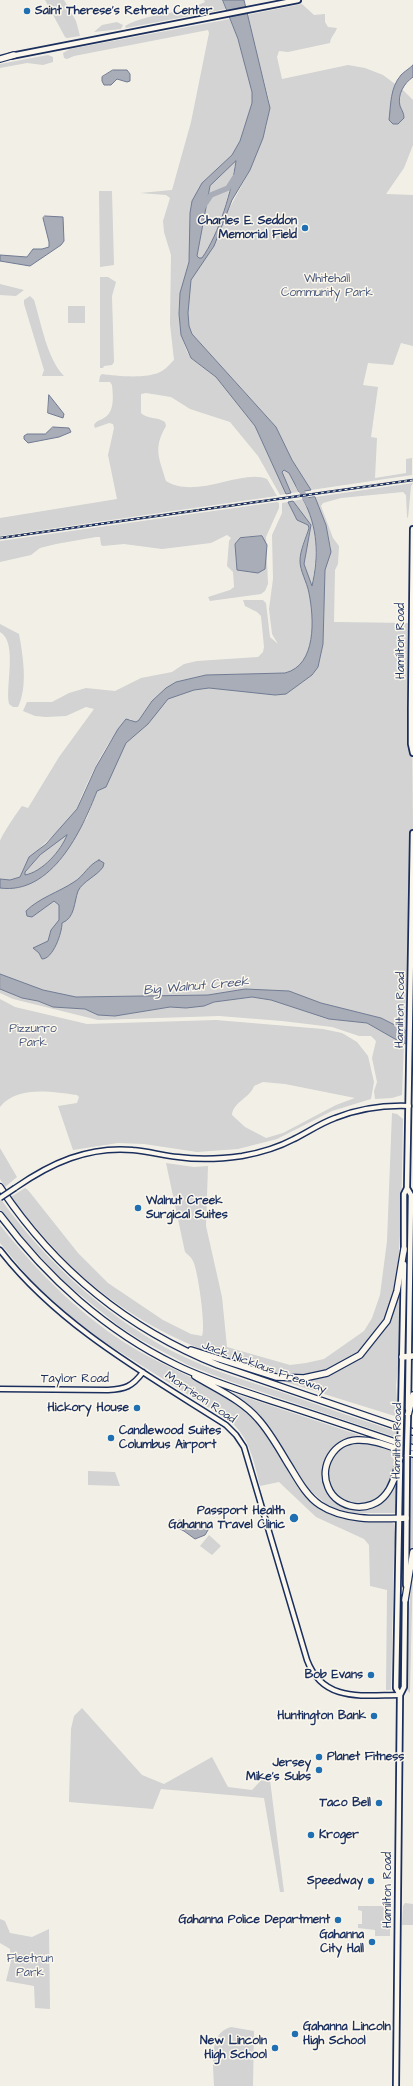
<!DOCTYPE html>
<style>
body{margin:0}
canvas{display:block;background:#f2efe6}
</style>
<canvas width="413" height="2086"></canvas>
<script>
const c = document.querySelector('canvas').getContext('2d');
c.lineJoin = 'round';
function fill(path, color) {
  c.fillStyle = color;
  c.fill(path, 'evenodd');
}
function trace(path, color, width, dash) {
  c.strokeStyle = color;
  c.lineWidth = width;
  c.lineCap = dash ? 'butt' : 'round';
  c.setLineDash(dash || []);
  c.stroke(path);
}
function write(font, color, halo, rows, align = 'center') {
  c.font = font + ' "Architects Daughter",sans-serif';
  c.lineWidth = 3;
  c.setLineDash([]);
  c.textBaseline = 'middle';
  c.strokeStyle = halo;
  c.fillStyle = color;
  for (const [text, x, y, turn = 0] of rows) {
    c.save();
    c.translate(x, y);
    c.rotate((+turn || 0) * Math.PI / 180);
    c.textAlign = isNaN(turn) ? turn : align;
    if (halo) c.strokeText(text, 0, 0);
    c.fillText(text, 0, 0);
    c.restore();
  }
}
fill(new Path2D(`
 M45,0H64L76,21L80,36L67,38L65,37Z
 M204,0H223L226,9L126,28L125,26C150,12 180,15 205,2Z
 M302,4L314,15L325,14V22L328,27L337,28C335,34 331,36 330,43L288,52L279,51L277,57L282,79L348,65L365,68L383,75L402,89L413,100V145L404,168L386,194L413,195V346L401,343L393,365L368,363L363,385L378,387L371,437L377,438L375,478L406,473V459L412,458V475L311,490L292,460L276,427L192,334L189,326L188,313L191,280L250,170L266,128L270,108L269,100L247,15Z
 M230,19L238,39L252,92V103L240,141L232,155L202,183L190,213L189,262L180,293L179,315L181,335L187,352L191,358L216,377L255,426L286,494L280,495L258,456L230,422L190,409L171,397L146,393L141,394V413C147,419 158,417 165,422L166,426C153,448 159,458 166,481C196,500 243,468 267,479L277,496L0,536V518L117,499L108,455L114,428L113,424L109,423L95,428L94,425C97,420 99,421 104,418C115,412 113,396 112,385L110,382H99L100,376L102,374C116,376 147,379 160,372C165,370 170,364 174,360L170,324L171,255L164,232L163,221L170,198L166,195L140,193L172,190L191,122L209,33L208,30L74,56L67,59L64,58L63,53L70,49Z
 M117,22L123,25L121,29L94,32L102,25Z
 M48,55L53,57V62L43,65L27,63L0,68V64Z
 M236,161C229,193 221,230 202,258H199L197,256L210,186Z
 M99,191H112L114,265L100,267Z
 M100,277H108L116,282L112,296L114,362L112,365L104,366L103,368H100Z
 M0,284L24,290L16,296L0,295Z
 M30,296L34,300C41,322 47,359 64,376H42L44,370L24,304V300Z
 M68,306H85V323H68Z
 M284,470L289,473L299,492L291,493L282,472Z
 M413,483L411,486L408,518L407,517L406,495L403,492L341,498L323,503L321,506L333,538L339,546L338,564L335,570L334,622L411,623L413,833L410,1031L381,1018L321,1003L289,991L245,989L208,995L76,997L43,990L0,974V888L8,889L50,869L87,818L97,791L134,730L168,698L195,687L222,685L286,694L312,675L318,667L323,644L325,570L331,549L326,525L315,497Z
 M303,499C319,528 317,555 312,587L304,564L311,525L293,501Z
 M277,502L279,503V508L266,537L268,584L265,591L261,594L210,601L208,597L230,590L234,587L233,572L227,566L229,541L231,538L227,535L211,543L162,549L124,544L103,546L101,545L100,537H96L56,544L40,548L31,555L0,562V541Z
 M288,502L297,520L308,525L309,528C306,536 301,546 301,554C300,568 307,580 310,593C314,618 317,665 285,673L206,675L176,682L152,701L139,720L136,722L130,719C108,737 95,767 83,793C80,798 79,805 76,810C60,835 31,848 20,877L10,880L0,879C0,868 0,852 0,841C2,835 17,812 22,806L28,808L59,757L94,709L86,707L66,716L46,717L35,716L23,711L27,702H52L69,693L86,688L115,691L141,678L172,672L184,664L197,661L258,657L263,652L264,647L261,616L257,612L245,606L243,600H263L266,603L270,637L278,644L272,634L269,609L273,579L272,535L282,513V503Z
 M0,624L19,634C23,656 28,686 18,707H13L9,704C5,686 18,642 0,632Z
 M68,834C61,851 43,871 25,876V872L40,855Z
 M0,989L22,998L38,1001L53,1007L85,1009L98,1015L115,1016L170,1007L186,1008L204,1006L214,1002L252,997L271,1000L329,1019L367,1023L404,1043L402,1095L392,1098L375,1099L374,1091L377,1082L372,1058L376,1041L371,1036H359L332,1027L282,1021L219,1016L98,1020L13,999L0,993Z
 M0,999L15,1007L87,1024L216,1020L323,1029L342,1033L357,1042L368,1056L374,1082L371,1099L332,1111L277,1139L238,1149L197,1152L144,1144L118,1143L73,1150L58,1106L77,1103L79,1097L77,1095C53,1092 17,1085 0,1107ZM263,1082L285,1084L355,1098L336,1105L283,1133L266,1138L245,1127L232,1115C233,1102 250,1098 254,1086Z
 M392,1113L397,1114L403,1119C402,1163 402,1208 399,1252C397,1274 396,1299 386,1320C370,1351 336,1374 301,1376C282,1377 264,1371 246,1365C189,1348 135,1321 89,1282C60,1257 35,1228 11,1197L25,1188L28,1190L78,1253L108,1283L163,1320L191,1334L202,1336C206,1328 198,1270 193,1261C192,1258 188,1255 185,1252L166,1163L194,1167L208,1166L206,1226L222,1297L227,1347L290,1365L306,1363L324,1359L364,1331L372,1318L380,1295L387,1241Z
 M0,1148L17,1177L5,1187L0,1179Z
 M0,1198C40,1254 90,1302 149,1338C189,1363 234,1377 278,1391C323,1407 368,1422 413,1437V1443L229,1381L188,1365L141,1340L119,1326L63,1281L20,1235L0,1209Z
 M0,1225C38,1273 83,1318 135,1349C170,1370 212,1383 244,1409C279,1435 287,1491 325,1512C345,1523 369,1521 390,1521L394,1524L396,1542L394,1549L391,1690H386L387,1590L370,1586L369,1545L364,1539L316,1517L279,1482L260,1486C254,1462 250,1438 230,1421L101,1340L57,1306L37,1288L0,1243Z
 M399,1293V1359L396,1385L398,1417L279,1380C288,1376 304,1381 315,1378C360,1370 387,1335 399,1293Z
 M221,1389L368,1438L357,1439L329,1455L325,1486L346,1507L362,1510L377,1506L383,1501L397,1480L398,1510L396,1513H349L328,1506L303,1484L263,1422Z
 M355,1442L370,1443L397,1451C393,1535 310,1505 330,1463C335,1452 343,1446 355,1442Z
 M410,1456L413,1457V1547L409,1560H408Z
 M88,1471L115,1472L120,1486L88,1485Z
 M209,1535L221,1546L212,1555L200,1546Z
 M413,1564L410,1693L407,1690L409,1609Z
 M82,1708L142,1775L164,1784L212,1757L228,1787L252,1790L269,1772L284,1892H280L264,1798L161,1789L153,1809L69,1802L71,1729L74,1716Z
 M405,1903L413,1904V1925H402L403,1906Z
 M358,1906H389L390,1907V1936H375V1930L358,1928V1924H362V1911L358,1910Z
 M0,1919L5,1921L10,1933L32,1937L49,1929L50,2009L35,2008L34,1986L6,1981L11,1961L10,1949L0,1943Z
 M231,2027L254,2031L253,2086H214C214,2067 207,2033 231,2027Z`), '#d2d3d2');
const water = new Path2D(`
 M223,0H244L270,108L263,138L250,170L232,200L214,246L191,280L188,313L189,326L192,334L276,427L292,460L311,490L299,492L289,473L284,470L282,472L291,493L286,494L255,426L216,377L191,358L181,335L179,314L180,293L189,262L190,213L192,201L202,183L232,155L240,141L252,103V92L238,39ZM236,161C232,190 219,234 202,258H199L197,256L210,186Z
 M413,65V77C404,83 397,95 400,106C402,111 404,113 404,118L398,124H393L389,120C391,104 390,88 401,75C405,71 409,69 413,65Z
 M113,70H127L130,74V81L127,82L117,79L111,85H104L102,81V77Z
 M45,216L63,217L64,241L61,245L30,266L0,261V255L27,257L33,249H42L49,247V242L43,218Z
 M49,395L64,414L63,418L48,413Z
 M53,427L69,428L71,432L59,437L28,443L24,439V436L27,434H45Z
 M315,497L326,525L331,552L325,570L323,644L318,667L312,675L286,694L275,695L209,688L194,690L168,699L148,724L126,743L106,787L97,791C82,830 52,895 0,888V879L10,880L20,877L29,857L46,844L77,809L96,767L118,729L126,719L136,722L139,720L152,701L166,688L176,682L206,675L285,673C317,665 314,618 309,593C307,582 300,571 300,561C300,550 306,538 309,528L308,525L297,520L288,502L293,501L311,525L304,564L312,586C319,556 318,527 303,499ZM67,835C61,851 42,872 25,875V872L40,855Z
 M262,536L267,545L265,569L258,573L237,570L235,544L240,538Z
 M99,860L104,863L103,867C97,876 83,881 78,891C74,902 75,918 62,923C62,933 53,959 42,959L39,953L33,948L48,941L51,930L59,920V905L54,901L32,917L27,916L26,911C39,898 59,892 74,882C84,876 88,865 99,860Z
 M0,974L43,990L76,997L208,995L245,989L289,991L321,1003L381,1018L413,1034V1047L395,1039L367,1023L329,1019L271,1000L252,997L214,1002L204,1006L186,1008L170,1007L115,1016L98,1015L85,1009L53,1007L38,1001L22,998L0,989Z
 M180,1520L194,1529H198L206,1522H210L211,1525L205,1535L195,1539L184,1531L178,1528L177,1523Z`);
fill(water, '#a9adb7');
trace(water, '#707b93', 1);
trace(new Path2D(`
 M203,207L211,195L228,188L235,177
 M299,486L309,505`), '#a9adb7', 5.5);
const secondary = new Path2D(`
 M15,1188C51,1163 88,1146 133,1150C149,1151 163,1156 178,1157C199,1160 221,1159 242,1156C259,1153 279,1147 294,1139C308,1132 321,1123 335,1118C358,1109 384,1105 409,1106
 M0,1250C59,1326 146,1374 226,1425L236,1435L244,1447L307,1660C323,1703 363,1695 400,1695
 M0,1389L108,1390C125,1389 132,1387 143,1372`);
const primary = new Path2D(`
 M11,56L298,0
 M413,529L411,708V744L413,753
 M407,1188L411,1195L408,1409
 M404,1252V1194L407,1188L413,833
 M401,1416L404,1264
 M406,1585L407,1455
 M400,1695L396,1688L400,1463
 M396,2086L400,1695L404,1687L405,1597`);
const highway = new Path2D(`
 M0,59L14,55
 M0,1187C54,1268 128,1329 218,1365L413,1432
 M0,1215C46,1277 106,1331 176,1365C206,1380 240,1390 272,1401C319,1416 366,1432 413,1448
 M191,1350L276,1377L304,1378L327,1373L360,1355L387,1321L397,1291L404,1249
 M402,1357L413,1356
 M195,1376C216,1389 242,1400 258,1419C269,1431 278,1447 287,1462C296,1476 305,1495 320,1505C344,1521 378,1519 406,1518
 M408,1415L413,1395
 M400,1457C397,1469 394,1484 386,1494C371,1514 337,1510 328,1487C319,1466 334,1441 357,1440C376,1439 395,1449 413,1454
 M405,1600L413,1552`);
trace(secondary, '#1b2f5e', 7);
trace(primary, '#1b2f5e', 8);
trace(highway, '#1b2f5e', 8);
trace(secondary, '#fbf7ec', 4);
trace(primary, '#fbf7ec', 4.5);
trace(highway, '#fbf7ec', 5.5);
const rail = new Path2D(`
 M0,538L413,480`);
trace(rail, '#1b2f5e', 2.5);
trace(rail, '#fbf7ec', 1, [3]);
const secondaryBridge = new Path2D(`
 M0,1198L15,1188`);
const primaryBridge = new Path2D(`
 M407,1455L408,1415
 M400,1457L401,1416`);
trace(secondaryBridge, '#1b2f5e', 7, []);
trace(primaryBridge, '#1b2f5e', 8, []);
trace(secondaryBridge, '#fbf7ec', 4);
trace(primaryBridge, '#fbf7ec', 4.5);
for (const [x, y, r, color] of [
 [27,11,4,"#1f6fb2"],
 [305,228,4,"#1f6fb2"],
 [138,1208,4,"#1f6fb2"],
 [137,1408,4,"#1f6fb2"],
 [111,1438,4,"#1f6fb2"],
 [294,1518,5,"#1f6fb2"],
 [371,1675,4,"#1f6fb2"],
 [374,1716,4,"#1f6fb2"],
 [319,1757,4,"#1f6fb2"],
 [319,1770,4,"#1f6fb2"],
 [379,1803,4,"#1f6fb2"],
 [311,1835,4,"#1f6fb2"],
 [371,1881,4,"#1f6fb2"],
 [338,1920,4,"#1f6fb2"],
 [372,1942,4,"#1f6fb2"],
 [295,2034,4,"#1f6fb2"],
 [275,2048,4,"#1f6fb2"]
]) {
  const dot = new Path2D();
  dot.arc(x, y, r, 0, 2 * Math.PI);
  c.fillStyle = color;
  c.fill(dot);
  trace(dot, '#fbf7ec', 1.5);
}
write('bold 12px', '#1b2f5e', '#fbf7ec', [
 ["Saint Therese's Retreat Center",35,11,"left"],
 ["Charles E. Seddon",297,221],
 ["Memorial Field",297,235],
 ["Walnut Creek",146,1201,"left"],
 ["Surgical Suites",146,1215,"left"],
 ["Hickory House",129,1408],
 ["Candlewood Suites",119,1431,"left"],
 ["Columbus Airport",119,1445,"left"],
 ["Passport Health",285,1511],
 ["Gahanna Travel Clinic",285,1525],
 ["Bob Evans",363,1675],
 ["Huntington Bank",366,1716],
 ["Planet Fitness",327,1757,"left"],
 ["Jersey",311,1763],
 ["Mike's Subs",311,1777],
 ["Taco Bell",371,1803],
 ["Kroger",319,1835,"left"],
 ["Speedway",363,1881],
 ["Gahanna Police Department",330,1920],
 ["Gahanna",364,1935],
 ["City Hall",364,1949],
 ["Gahanna Lincoln",303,2027,"left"],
 ["High School",303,2041,"left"],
 ["New Lincoln",267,2041],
 ["High School",267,2055]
], 'right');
write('12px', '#49587b', '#fbf7ec', [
 ["Whitehall",327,279],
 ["Community Park",327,293],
 ["Pizzurro",33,1029],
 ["Park",33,1043],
 ["Fleetrun",30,1959],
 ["Park",30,1973]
]);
write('12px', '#1b2f5e', '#fbf7ec', [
 ["Hamilton Road",401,641,-90],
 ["Hamilton Road",401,1010,-89],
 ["Jack Nicklaus Freeway",264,1368,20],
 ["Taylor Road",75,1379],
 ["Morrison Road",200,1398,34],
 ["Hamilton Road",398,1441,-89],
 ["Hamilton Road",388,1890,-90]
]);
write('italic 13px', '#465579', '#fbf7ec', [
 ["Big Walnut Creek",196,987,-5]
]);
</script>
